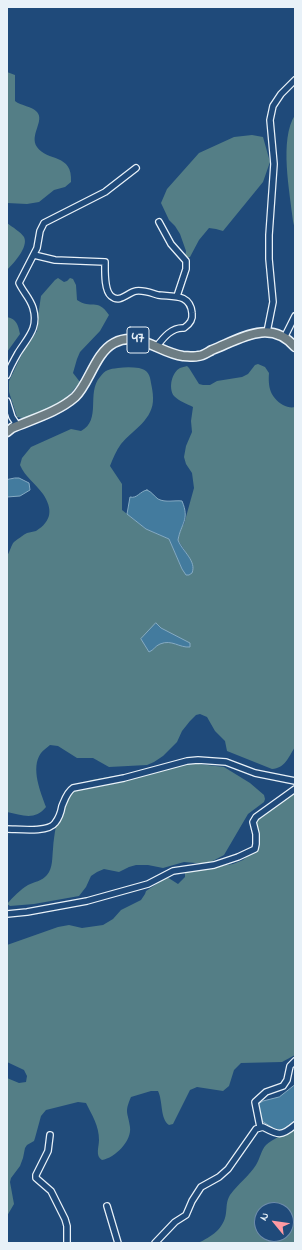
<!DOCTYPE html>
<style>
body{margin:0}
#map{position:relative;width:302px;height:1250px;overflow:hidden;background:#1f4a7a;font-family:"Indie Flower",sans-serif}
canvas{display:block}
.frame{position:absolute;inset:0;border:8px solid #e8f1f8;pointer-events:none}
.north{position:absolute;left:254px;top:1202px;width:40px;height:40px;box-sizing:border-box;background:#1f4a7a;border:1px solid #6f8dac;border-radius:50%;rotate:299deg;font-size:11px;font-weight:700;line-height:16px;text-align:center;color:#e8f1f8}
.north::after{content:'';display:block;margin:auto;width:14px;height:18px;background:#ff9aa2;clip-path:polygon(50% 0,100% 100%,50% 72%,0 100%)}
</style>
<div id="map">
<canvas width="302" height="1250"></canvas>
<div class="frame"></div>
<div class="north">N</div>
</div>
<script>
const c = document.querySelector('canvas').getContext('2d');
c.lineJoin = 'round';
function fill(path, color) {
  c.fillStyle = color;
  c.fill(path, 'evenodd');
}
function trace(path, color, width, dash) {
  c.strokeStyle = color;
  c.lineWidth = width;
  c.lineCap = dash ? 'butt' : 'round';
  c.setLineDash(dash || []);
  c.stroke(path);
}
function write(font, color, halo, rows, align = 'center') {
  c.font = font + ' "Indie Flower",sans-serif';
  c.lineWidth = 3;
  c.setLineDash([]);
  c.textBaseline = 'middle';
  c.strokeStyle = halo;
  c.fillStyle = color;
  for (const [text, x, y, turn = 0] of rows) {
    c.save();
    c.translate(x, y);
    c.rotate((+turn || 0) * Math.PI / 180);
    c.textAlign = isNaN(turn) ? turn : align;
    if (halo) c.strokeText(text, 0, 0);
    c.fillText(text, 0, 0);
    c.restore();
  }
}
fill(new Path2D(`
 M7,72L15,75V101C21,106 32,106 37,112C45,121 29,135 37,147C47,162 73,153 71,182L65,187L54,190L39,202L27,204L7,203Z
 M295,115V230L293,221C290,192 279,140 295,115Z
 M252,135L263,137L270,162L263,182L223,231L216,229L209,228L199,240L190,257L185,258L186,251L180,234L175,226L169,220L161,203L167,189L199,153L234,137Z
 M7,223C12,227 21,232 24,237C29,247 13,264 7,270Z
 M58,278L64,282L67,281L70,278L73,279L76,285L77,300C91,310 97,297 109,315L100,331L80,352L77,359L73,373L80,382L71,393L59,404L28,419L17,417L9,392V381L23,352L37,331L38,316L41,296L55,280Z
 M7,317C17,319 18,325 20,334L7,352Z
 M258,364L265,367L269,373C268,387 270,397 283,405C287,407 291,408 295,407V747C288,758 285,768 272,769L227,751L225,741L215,731L207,717L200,714L196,715L190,721L182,731L177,742L163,756L154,762L147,765L109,767L93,758H77L58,746L50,745C47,748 43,750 41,753C30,768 41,793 46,807C35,821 22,815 7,812V556C10,552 11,545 14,542C18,539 23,535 27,533C30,532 33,532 36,531C52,521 53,509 43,494C36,484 25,477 20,465L22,458L31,447L71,429L81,431C102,420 86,393 100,377C105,370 109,369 118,368C125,367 132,367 139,368C148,370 150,375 151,383C152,388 153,393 153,398C154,419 133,430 121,444C116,451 113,458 110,466L122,484V510L146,529L169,539L182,569L190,559L178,540L180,529L184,524L194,488L192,473L186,464L184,457L186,446L192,432L191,421L193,407C187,404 179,401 174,396C168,388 172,372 180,368C182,367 185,367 187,366L189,368L199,384L203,385H210L217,381L242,377L248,374L255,365Z
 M190,763L224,767L250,783L264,795L265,799L264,802L248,814L224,855L207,864L184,862L163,868L148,865H136L129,867L119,872L104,869L97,872L91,876L86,887L79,896L34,904L10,906L7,904C12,898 21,889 28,885C34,882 42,881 47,875C53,868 52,858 53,849C56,817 61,795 91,780Z
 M295,791V1055L282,1062L241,1063L234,1070L229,1086L223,1091L197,1087L190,1090L173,1124L169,1125C160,1119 163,1101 158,1091H151L131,1097C124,1113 128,1112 130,1127C132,1141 115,1158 102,1160C95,1156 99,1147 99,1140C99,1126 92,1115 86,1103L78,1102L46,1110L41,1116L35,1138L34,1141L27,1145L25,1148L23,1158L20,1166L11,1178L10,1182L14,1204L7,1216V1078L19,1083L26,1082L27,1076L24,1070L7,1062V945L58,927L69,925L82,928L103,925L113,919L121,910L141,900L145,894L146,891L167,877L178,884L185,877V872L233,864L243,860L254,851V830L258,819Z
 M295,1127V1243H198C211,1237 224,1229 226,1213C227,1206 226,1202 230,1195C238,1184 249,1176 256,1165C260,1159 261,1150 266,1145C271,1140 288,1132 295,1127ZM262,1210H286V1234H262Z`), '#547e86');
const water = new Path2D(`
 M15,478H19L29,483L30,490L20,496L7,497V480Z
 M147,490C152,492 154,496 158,499C166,503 174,500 182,501C190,520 181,523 178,540C182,551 197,561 192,573L189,575H186L182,569L169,539L146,529L127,514L130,497C137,499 140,491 147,490Z
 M156,623L161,628L190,643V647C179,648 172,639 160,644C155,646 154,650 149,652L141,639Z
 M295,1085V1121L279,1132L262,1121L258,1104L263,1101L279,1097Z`);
fill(water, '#437b9e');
trace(water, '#85aac2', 1);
const minor = new Path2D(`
 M159,222L171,244L186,261V269L177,296
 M34,255L55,260L105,262C105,271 104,290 111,296C120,304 128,292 136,291C144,290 151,293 158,295C172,297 190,293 192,313C193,320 190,324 184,328C172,327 164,337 157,346
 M267,332L273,302L269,259V235L274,164L270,120L273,106L281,94L295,80
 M284,338L295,316
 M7,375C10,367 14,360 18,353C28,337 39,328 33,308C30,298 23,292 19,283L37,248L40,231L44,223L105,192L136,168
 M7,401L12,417L16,423L12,427
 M7,829C18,829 48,833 55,823C59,818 61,812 62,806C65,799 67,792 73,788L124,778L187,761L198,760L226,762L255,773L295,781
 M7,914L27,912L87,901L148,884L173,871L214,865L238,857L255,849L256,844V834L253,822L256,817L295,789
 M260,1127L255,1102L266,1092L283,1086L287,1080L290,1066L295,1061
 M50,1135L48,1151L36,1175V1178L51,1191L65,1219L67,1226V1243
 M107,1206L118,1243
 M155,1243L175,1222L186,1215L192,1201L201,1187L219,1177L228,1169L256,1129L263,1127C278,1135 281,1137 295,1125`);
const primary = new Path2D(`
 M7,432L12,428C33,419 58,412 75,397C89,384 95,353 114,343C139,330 159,353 183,356C187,356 194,357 198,356C203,356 208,352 212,350C240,339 270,318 295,347`);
trace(minor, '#e8f1f8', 8);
trace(primary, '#e8f1f8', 11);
trace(minor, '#1f4a7a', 5.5);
trace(primary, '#6d7d84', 8);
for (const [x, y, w] of [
 [138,340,22]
]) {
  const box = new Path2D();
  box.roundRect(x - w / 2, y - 13, w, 26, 3);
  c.fillStyle = '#1f4a7a';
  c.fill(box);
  trace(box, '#e8f1f8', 1);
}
write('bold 15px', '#e8f1f8', null, [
 ["47",138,340]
]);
</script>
